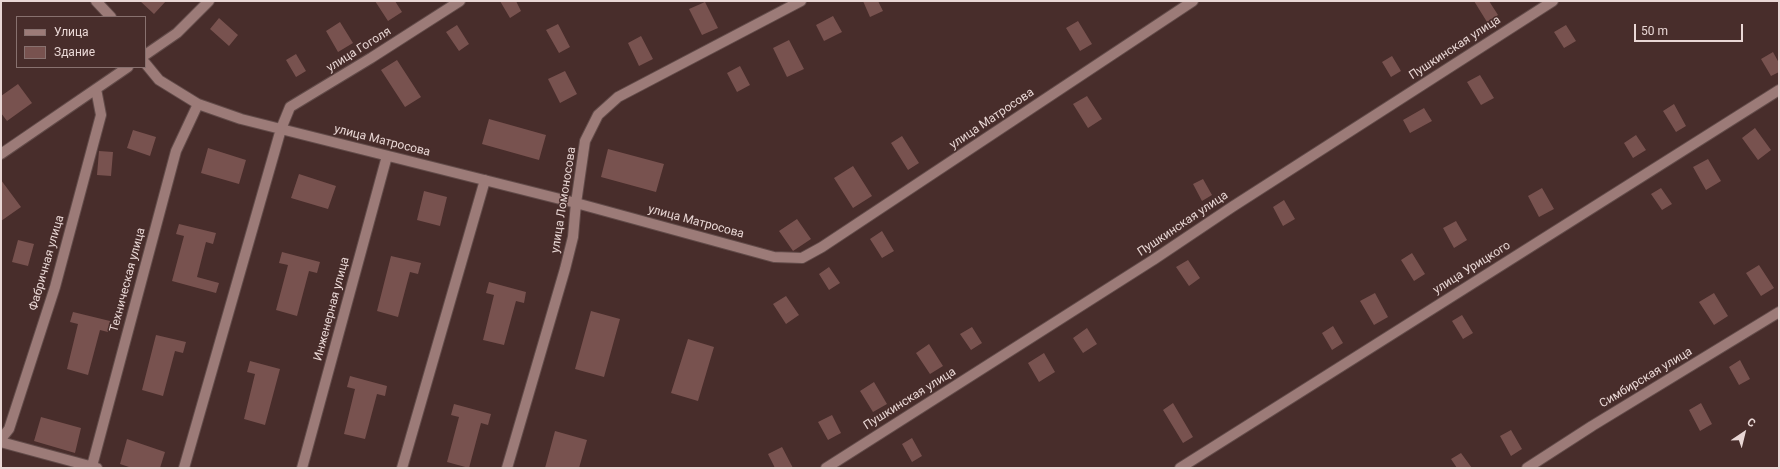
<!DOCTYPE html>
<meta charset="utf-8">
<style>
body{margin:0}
#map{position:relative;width:1780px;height:469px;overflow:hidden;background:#482d2b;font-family:Roboto,sans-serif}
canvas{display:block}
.frame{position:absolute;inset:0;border:2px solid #e9d7d5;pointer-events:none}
.legend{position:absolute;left:16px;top:16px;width:130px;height:52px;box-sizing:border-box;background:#482d2b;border:1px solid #88716f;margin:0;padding:5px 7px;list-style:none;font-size:12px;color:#e9d7d5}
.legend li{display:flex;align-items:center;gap:8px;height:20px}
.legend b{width:20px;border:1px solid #88716f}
.north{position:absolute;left:1724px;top:413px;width:40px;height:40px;-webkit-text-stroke:3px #482d2b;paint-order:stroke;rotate:35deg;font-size:11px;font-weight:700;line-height:16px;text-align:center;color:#e9d7d5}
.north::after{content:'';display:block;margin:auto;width:14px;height:18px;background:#e9d7d5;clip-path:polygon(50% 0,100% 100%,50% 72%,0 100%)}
.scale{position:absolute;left:1634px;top:24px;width:109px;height:18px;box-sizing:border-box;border:2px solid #e9d7d5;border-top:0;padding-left:5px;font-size:12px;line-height:14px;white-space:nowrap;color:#e9d7d5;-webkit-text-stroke:3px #482d2b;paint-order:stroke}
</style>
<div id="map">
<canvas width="1780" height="469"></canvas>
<div class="frame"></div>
<ul class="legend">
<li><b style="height:5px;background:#9c7b78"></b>Улица</li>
<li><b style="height:11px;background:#78524f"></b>Здание</li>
</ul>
<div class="north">С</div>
<div class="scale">50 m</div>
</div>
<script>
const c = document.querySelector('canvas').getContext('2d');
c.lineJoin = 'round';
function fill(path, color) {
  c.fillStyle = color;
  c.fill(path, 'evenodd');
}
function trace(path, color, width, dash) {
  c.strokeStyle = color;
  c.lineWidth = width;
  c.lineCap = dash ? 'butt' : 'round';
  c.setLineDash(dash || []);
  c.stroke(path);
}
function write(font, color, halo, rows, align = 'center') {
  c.font = font + ' Roboto,sans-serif';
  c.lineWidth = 3;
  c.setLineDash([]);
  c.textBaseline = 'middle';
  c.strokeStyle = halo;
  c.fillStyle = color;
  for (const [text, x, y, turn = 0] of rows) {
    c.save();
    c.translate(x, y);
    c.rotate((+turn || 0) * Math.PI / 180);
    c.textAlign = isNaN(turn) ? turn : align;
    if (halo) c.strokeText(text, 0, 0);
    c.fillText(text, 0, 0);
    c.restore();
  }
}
fill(new Path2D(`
 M140,1H166L154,14Z
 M375,1H395L402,12L388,21Z
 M500,1H516L521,11L510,18Z
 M863,1H878L883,11L870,17Z
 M1474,1H1489L1498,15L1487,22Z
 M705,2L718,28L702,35L689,9Z
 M833,16L842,32L824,41L816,25Z
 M219,18L238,35L229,46L210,29Z
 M1078,21L1092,44L1080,51L1066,28Z
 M340,22L353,43L338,52L326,31Z
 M558,24L570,47L559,53L546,30Z
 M457,25L469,44L459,51L446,32Z
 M1566,25L1576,41L1564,48L1554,32Z
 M641,36L653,59L639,66L628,43Z
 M789,40L804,69L787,77L773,48Z
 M1773,52L1779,63V72L1771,76L1761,59Z
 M296,54L306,71L296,77L286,60Z
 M1392,56L1401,71L1391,77L1382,62Z
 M397,60L421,97L405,107L381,70Z
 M740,66L750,85L737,92L727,73Z
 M565,71L577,94L560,103L548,79Z
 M1480,75L1494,98L1481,105L1467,82Z
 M18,84L32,103L7,121L1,113V96Z
 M1087,96L1102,119L1088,128L1073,104Z
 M1674,104L1686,126L1676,132L1663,111Z
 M1424,108L1432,121L1410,133L1403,120Z
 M489,119L546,135L539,160L482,144Z
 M1755,128L1771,150L1758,160L1742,138Z
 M133,130L156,137L150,156L127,148Z
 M1636,135L1646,150L1633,158L1624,143Z
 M902,136L919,163L908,170L891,143Z
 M208,148L246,160L239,184L201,173Z
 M608,149L664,164L656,192L601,177Z
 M99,151L113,152L111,176L97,175Z
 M1708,159L1721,181L1706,190L1693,167Z
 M853,166L872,196L853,208L834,178Z
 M299,174L336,186L328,209L291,198Z
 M1203,179L1212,195L1202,201L1193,184Z
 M1,180L21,207L1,221Z
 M1542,188L1554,209L1539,217L1528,196Z
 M1661,188L1672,204L1662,210L1651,194Z
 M424,191L447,197L440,226L417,220Z
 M1284,200L1295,219L1283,226L1273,207Z
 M797,219L811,239L793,251L779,231Z
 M1456,221L1467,240L1454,248L1443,228Z
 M179,224L216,233L213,244L206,242L197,277L219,283L216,293L172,281L184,236L176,234Z
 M882,231L894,251L882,258L870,239Z
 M18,240L34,244L28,266L12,262Z
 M282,252L320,262L317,273L309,271L297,316L276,310L288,265L279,263Z
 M1412,253L1425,274L1414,281L1401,260Z
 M391,256L421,263L418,274L410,272L398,317L377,311Z
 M1188,260L1200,278L1189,286L1176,267Z
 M1759,265L1774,288L1761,296L1746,273Z
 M829,267L840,283L829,290L819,274Z
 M489,282L526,292L524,303L516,301L504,345L483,340L494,295L486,293Z
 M1375,293L1388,317L1374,325L1360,301Z
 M1714,293L1728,316L1714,325L1699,302Z
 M786,296L799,315L786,324L773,304Z
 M591,311L620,319L604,377L575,369Z
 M73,312L110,321L108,332L100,330L88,375L67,369L78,324L70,322Z
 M1462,315L1473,333L1463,339L1452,321Z
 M1333,326L1343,343L1332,350L1322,333Z
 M972,327L982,343L971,350L960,334Z
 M1087,328L1097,344L1083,353L1073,338Z
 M156,335L186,342L183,353L175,351L163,396L142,390Z
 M688,339L714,347L698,401L671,393Z
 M929,344L943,366L930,374L916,353Z
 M1044,353L1055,372L1039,382L1028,363Z
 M1740,360L1750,379L1739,385L1729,367Z
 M250,361L280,369L265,425L244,419L255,374L247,372Z
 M350,376L387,386L385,396L377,394L365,439L344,434L355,389L347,387Z
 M874,382L887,404L873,412L860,391Z
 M1173,403L1193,437L1183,443L1163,410Z
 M1701,403L1712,424L1700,431L1689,410Z
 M454,404L491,414L488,425L481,423L469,468L447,462L459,417L451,415Z
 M832,415L841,433L828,440L818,422Z
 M41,417L81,428L75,453L34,441Z
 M1511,430L1522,449L1511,456L1500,436Z
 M555,431L587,440L579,468H545Z
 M912,438L922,456L912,462L902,444Z
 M127,439L165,452L160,468H132L120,464Z
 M782,447L793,468H775L768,454Z
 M1461,453L1472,468H1457L1451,459Z`), '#78524f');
const street = new Path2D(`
 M96,1L111,17
 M145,55L177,33L209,1
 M145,63L159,80L198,104L241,119L576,203L774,257L802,258L822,247L1193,1
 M1,154L128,67
 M1,439L9,429L55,287L101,115L96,89
 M1,442L97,468
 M92,466L176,151L198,104
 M184,468L281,129L290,107L371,58L460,1
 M302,468L387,156
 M402,468L485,180
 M507,468L565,269L573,237L576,203L585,141L598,115L618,97L801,1
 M826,468L1153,260L1232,207L1553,1
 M1180,468L1779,90
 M1527,468L1592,426L1779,312`);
trace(street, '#624b49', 12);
trace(street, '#9c7b78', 10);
write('12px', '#e9d7d5', '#482d2b', [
 ["Пушкинская улица",1455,48,-33],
 ["улица Гоголя",359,50,-32],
 ["улица Матросова",992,119,-34],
 ["улица Матросова",382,141,14],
 ["улица Ломоносова",564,200,-81],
 ["улица Матросова",696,222,15],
 ["Пушкинская улица",1183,224,-34],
 ["Фабричная улица",47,263,-74],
 ["улица Урицкого",1472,268,-32],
 ["Техническая улица",128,280,-75],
 ["Инженерная улица",332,309,-75],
 ["Симбирская улица",1646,378,-31],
 ["Пушкинская улица",910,399,-32]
]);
</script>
